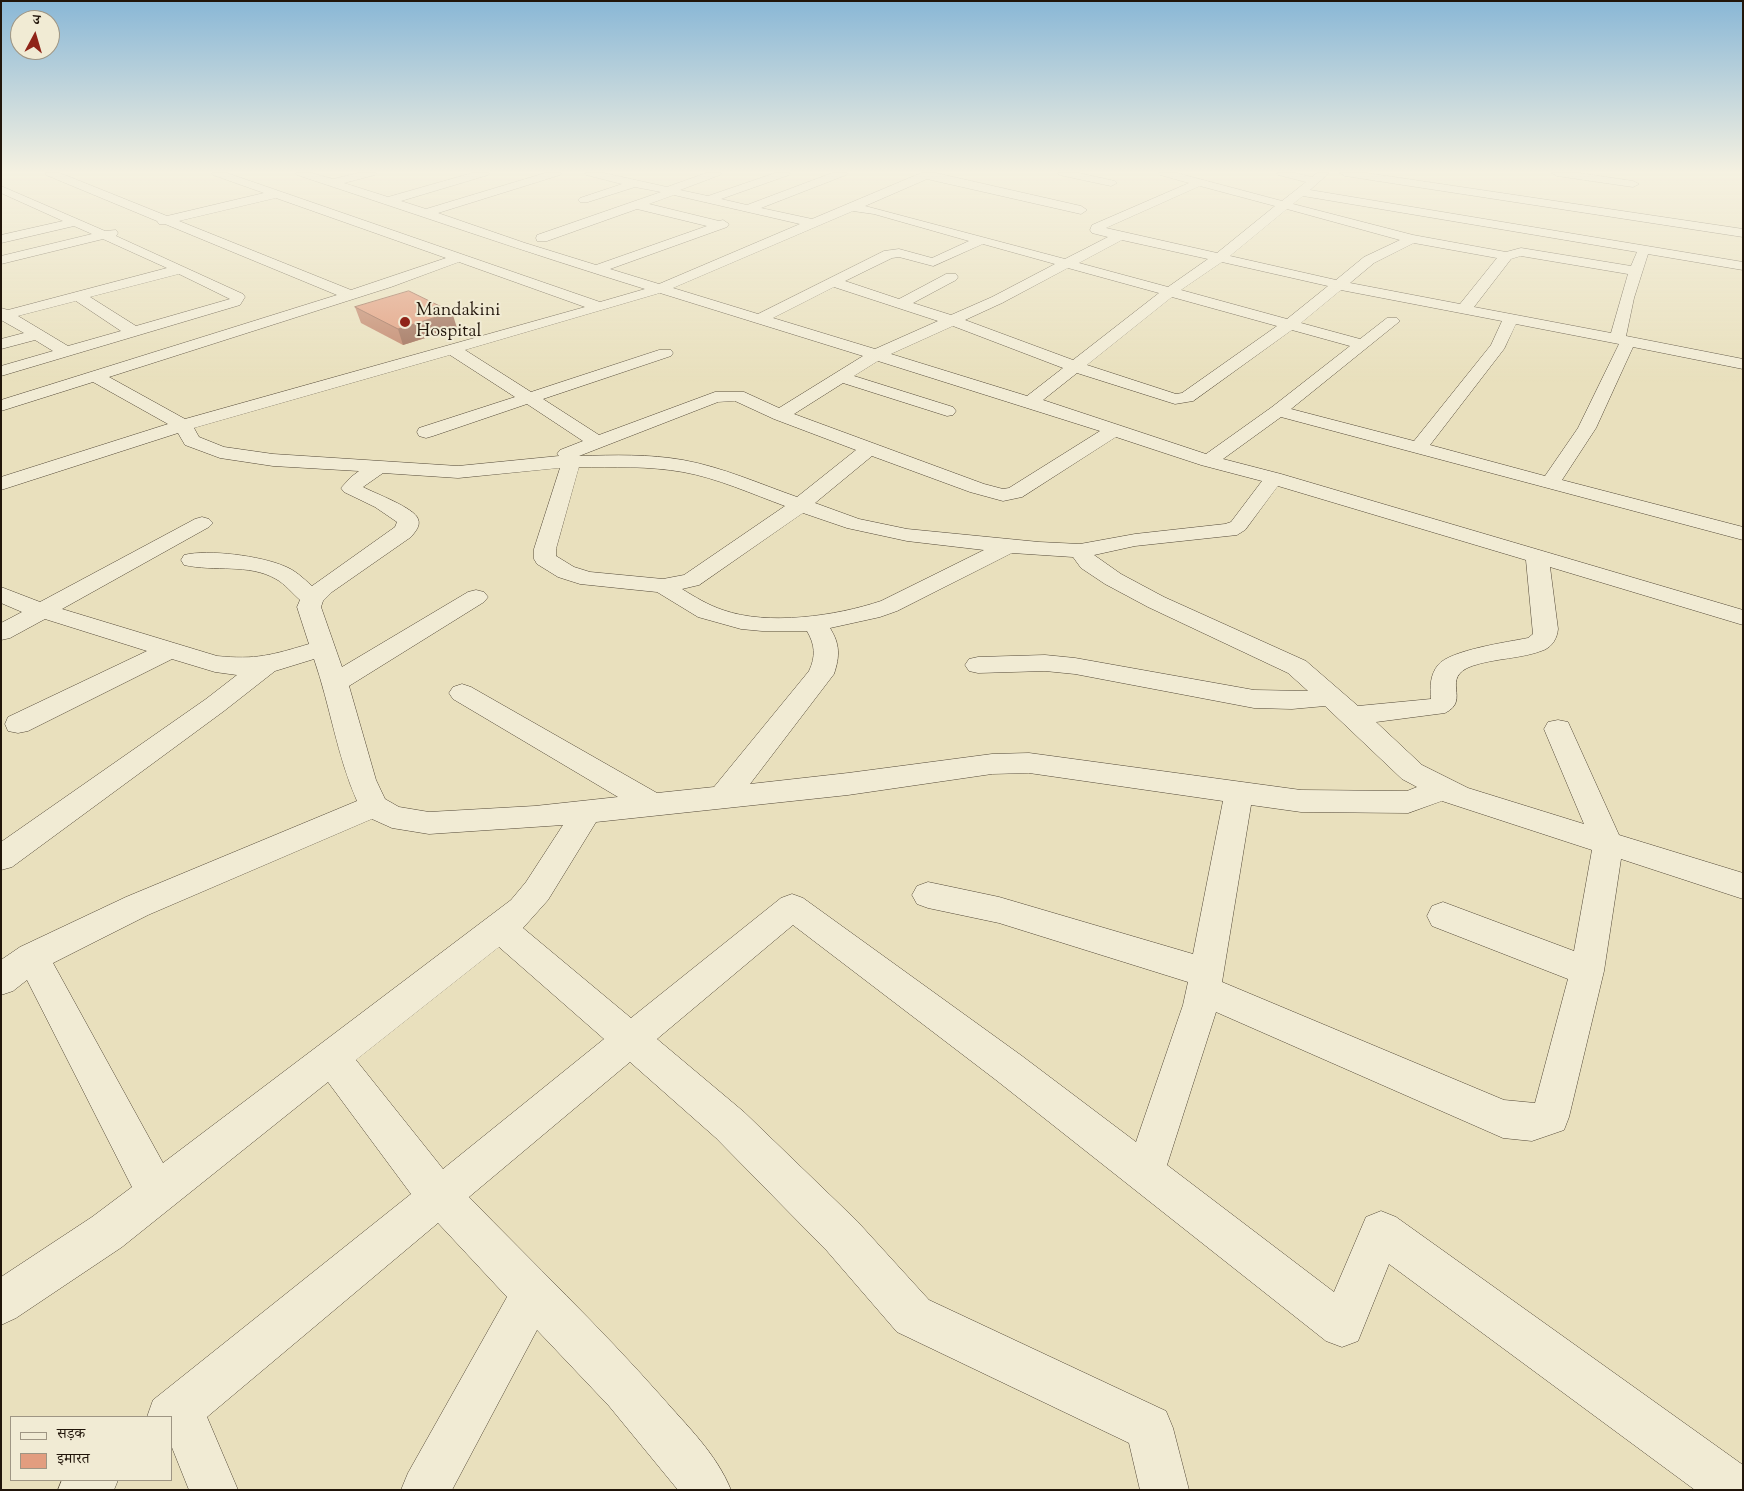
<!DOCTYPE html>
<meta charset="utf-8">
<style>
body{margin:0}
#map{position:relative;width:1744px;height:1491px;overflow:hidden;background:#e9e0bd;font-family:"Sorts Mill Goudy","Noto Serif Devanagari",serif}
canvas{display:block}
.frame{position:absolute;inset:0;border:2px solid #21150a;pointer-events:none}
.legend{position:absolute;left:10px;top:1416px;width:162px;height:65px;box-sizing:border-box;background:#f1ebd4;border:1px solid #9e9583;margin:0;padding:6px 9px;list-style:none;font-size:15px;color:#21150a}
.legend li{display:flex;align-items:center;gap:10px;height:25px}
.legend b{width:25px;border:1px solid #9e9583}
.north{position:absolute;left:10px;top:10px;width:50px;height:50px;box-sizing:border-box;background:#f1ebd4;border:1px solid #9e9583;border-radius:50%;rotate:6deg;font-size:14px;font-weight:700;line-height:20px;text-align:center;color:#21150a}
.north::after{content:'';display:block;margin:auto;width:18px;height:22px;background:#8f2418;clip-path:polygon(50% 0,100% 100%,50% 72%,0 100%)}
</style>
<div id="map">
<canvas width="1744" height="1491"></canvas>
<div class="frame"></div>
<ul class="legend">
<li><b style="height:6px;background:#f1ebd4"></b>सड़क</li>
<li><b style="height:14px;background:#e29d7f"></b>इमारत</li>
</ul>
<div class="north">उ</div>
</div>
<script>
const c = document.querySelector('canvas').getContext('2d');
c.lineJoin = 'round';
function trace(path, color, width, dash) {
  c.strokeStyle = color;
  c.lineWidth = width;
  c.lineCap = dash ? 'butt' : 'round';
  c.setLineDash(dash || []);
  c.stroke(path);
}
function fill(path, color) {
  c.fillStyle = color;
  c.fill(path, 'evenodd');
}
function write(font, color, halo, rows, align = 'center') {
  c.font = font + ' "Sorts Mill Goudy",serif';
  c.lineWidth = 4;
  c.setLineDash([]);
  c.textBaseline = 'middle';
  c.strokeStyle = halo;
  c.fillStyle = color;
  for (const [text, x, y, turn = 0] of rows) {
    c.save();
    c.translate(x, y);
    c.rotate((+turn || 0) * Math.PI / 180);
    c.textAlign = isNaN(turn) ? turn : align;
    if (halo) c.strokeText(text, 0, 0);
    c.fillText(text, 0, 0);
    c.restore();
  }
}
const minor = new Path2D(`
 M45,173H60L167,216L264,193L213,175L212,173H227L600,302L645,289C528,253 413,213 297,175L296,173H312L333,179L358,173H376L375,175L344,183L388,197L472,173H489L488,175L401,201L426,209L545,173H561L560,175L438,213L525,243L596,265L707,226L637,209L547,241H537L536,238L537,235L661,192L635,187L588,202H580L578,200L580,198L622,184L586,175L585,173H604L667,187L706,173H721L720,175L680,190L708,196L775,173H790L789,175L721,199L747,205L832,173H847L846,175L761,208L812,219L921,173H936L1081,206L1087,210L1081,214L927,179L865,206L1065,259L1108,237L1092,233L1090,230L1092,225L1189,183L1160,175L1159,173H1177L1282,201L1306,182L1278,175L1277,173H1295L1312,177L1317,173H1329L1310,190L1743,262V270L1648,254L1634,298L1626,336L1743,359V369L1633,347L1596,428L1562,480L1743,527V540L1281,417L1223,459L1281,474L1743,610V625L1550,567L1558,629C1557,638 1553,646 1544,650C1522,659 1495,658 1472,666C1439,678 1472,700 1445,713L1376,722L1422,765L1468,788L1584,824L1544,729L1548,722L1558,720L1568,722L1619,835L1743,873V899L1621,859L1604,971L1569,1117L1564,1130L1532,1141L1503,1138L1216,1012L1167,1165L1334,1292L1366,1217L1381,1211L1396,1217L1743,1465V1490H1695L1389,1264L1358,1341L1342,1347L1326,1341L996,1080L793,925L657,1039L744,1112L857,1221L929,1300L1166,1411L1173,1428L1189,1490H1140L1129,1443L897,1332L827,1251L716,1138L630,1062L469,1197C533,1263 600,1327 661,1396C687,1426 716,1453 731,1490H678L609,1406L537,1330L452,1490H401L408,1473L507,1297L438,1223L207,1417L238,1490H189L171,1445V1417H147L153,1400L411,1194L328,1082L122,1247L16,1318L1,1325V1277L92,1217L132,1187L27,980L13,991L1,995V960L20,947L126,897L357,801C337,756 330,705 314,659L275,671L224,711L12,867L1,870V842L206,699L237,675L215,672L172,659L28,731L18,733L8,731L5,724L8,717L147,651L45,619L10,638L1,640V623L22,612L1,603V587L40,602L195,519L202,517L209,519L213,523L209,527L62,609L217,656C256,660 272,655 309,644L297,607L300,600C292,593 285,584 276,579C248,563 215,572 184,565L181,560L184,555C208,549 261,556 284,566C295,570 303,578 312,586L395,527L397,522L375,507L344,492L341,488L351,477L359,471L273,466L220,458L185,445L178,433L1,490V477L168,424L93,382L1,411V400L337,295L165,224H159L157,221L46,175ZM1200,186L1275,206L1217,253L1106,228ZM674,195L800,224L659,284L610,269L727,227L729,224L723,220L719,221L649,204ZM1303,196L1637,252L1631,266L1521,248L1506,252L1413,235L1293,204ZM276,198L446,258L351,290L179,221ZM1287,209L1400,240L1364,257L1336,280L1230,256ZM853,211L874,214L969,241L932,258L899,249L884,251L758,314L673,288ZM1122,240L1208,259L1168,287L1079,263ZM1414,243L1497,258L1460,304L1350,283L1374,263ZM983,244L1055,264L992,297L951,315L913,303L956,280L958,277L956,274H946L899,299L845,281L892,258L899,257L933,266ZM1521,256L1628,274L1611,333L1474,307L1511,259ZM459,262L585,307L185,419L109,377L391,287ZM1222,262L1328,286L1287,319L1181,290ZM1068,268L1159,293L1073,360L965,320L1002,303ZM834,287L938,321L875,349L773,318ZM1341,290L1502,321L1491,345L1414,441L1291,409L1400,321L1397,318H1387L1360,339L1301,323ZM660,293L863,356L779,408L744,392H715L599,435L543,399L671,356L673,353L671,350H659L531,392L465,350ZM1172,297L1277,326L1182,393L1176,394L1087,365ZM1516,324L1619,344L1578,428L1545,476L1430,445L1504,349ZM953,326L1063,368L1027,396L891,354ZM1292,330L1350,346L1272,407L1206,454L1043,400L1077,373L1175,404L1193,401ZM450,355L515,397L419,428L417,432L419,436L426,438L433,436L527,404L583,441L560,450L557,454L559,456L458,466L273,454L224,447L199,437L194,428ZM878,361L1100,431L1009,488L1003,489L984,484L794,414L843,383L947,416L953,415L956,411L953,407L854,376ZM735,401L774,419L856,450L797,497C760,484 722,467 683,460C649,454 614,455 579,456L718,402ZM1116,437L1201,465L1262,481L1231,522L1225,524L1135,534L1080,544L1039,542L907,529L859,519L815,503L872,456L970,492L1003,501L1022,497ZM579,467C613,467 649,466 683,472C717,478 752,494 785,506L684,575L663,579L590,572L574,567L556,556V549ZM560,468L534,549V559L537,564L558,577L580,584L657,592L698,617L741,629L762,631H807C815,645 816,656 809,671L714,787L657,793L471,687L462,684L453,687L449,693L453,699L618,797L535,806L429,812L399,807L385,799L376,780L349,686L484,602L488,597L484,592L476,590L468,592L342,667L321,607L323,601L332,592L411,537C415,532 421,526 418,519C415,508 374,493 363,487L383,473L458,478ZM1278,486L1526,560L1533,634L1528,638C1508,642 1450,650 1438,665C1430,675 1430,686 1431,699L1358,706L1306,661L1164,597L1121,574L1094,555L1135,546L1237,535L1245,530ZM803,513L847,528L907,541L984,550L881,601C836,616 768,626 723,610C708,605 695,597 682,589L699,585ZM1012,553L1073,557L1081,568L1105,584L1148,607L1288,673L1308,691L1254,690L1075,658L1045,655L978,657L969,659L965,665L969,671L978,673L1045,671L1075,674L1254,708L1292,709L1325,706L1402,779L1417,787L1407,791L1301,790L1029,753L992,754L848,773L750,784L834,674C840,656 840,644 830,628L880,617L897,611ZM1029,773L1223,801L1193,954L999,897L928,882L917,886L912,895L917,904L928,908L999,923L1188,982L1183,1005L1136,1142L1022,1056L803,898L792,894L781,898L631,1018L523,928L548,900L596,822L848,795L992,774ZM1442,801L1592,850L1574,951L1443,902L1432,906L1427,916L1432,926L1568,979L1535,1103L1504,1100L1222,982L1251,805L1301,812L1408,813ZM372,819L392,828L429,834L563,825L526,882L511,900L163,1163L53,963L148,915ZM499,947L604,1039L443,1169L356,1060Z
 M1058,173H1079L1115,181L1117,183L1111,186L1059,175Z
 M1340,173H1367L1743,229V237L1345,176Z
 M1552,173H1580L1633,181L1639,184L1633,187L1557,176Z
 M1,186L105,231L116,230L118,233L116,236L243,294L245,297L240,305L1,376V366L53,351L35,340L1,349V339L24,333L1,320V308L8,310L167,268L103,239L1,264V256L92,234L74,226L1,243V235L63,221L1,193ZM179,274L230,299L136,326L90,297ZM76,301L121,331L68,346L18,316Z
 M62,1480H118L114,1490H58Z`);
trace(minor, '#534837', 1);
fill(minor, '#f1ebd4');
fill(new Path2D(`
 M355,307L457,328L403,345L361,323Z`), '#c2876d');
fill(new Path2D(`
 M452,312L457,328L403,345L398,329Z`), '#9e6e59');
const building = new Path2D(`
 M409,291L452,312L398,329L355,307Z`);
fill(building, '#e29d7f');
trace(building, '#9e6e59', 1);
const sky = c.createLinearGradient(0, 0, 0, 382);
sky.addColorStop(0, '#89b7d6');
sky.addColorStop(0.45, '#f5f1e1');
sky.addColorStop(1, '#f5f1e100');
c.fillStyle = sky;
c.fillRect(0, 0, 1744, 382);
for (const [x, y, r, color] of [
 [405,322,6,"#8f2418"]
]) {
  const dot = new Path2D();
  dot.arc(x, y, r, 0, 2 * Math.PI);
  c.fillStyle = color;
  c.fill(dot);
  trace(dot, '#f1ebd4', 2);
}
write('18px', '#21150a', '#f1ebd4', [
 ["Mandakini",416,312],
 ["Hospital",416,333]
], 'left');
</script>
